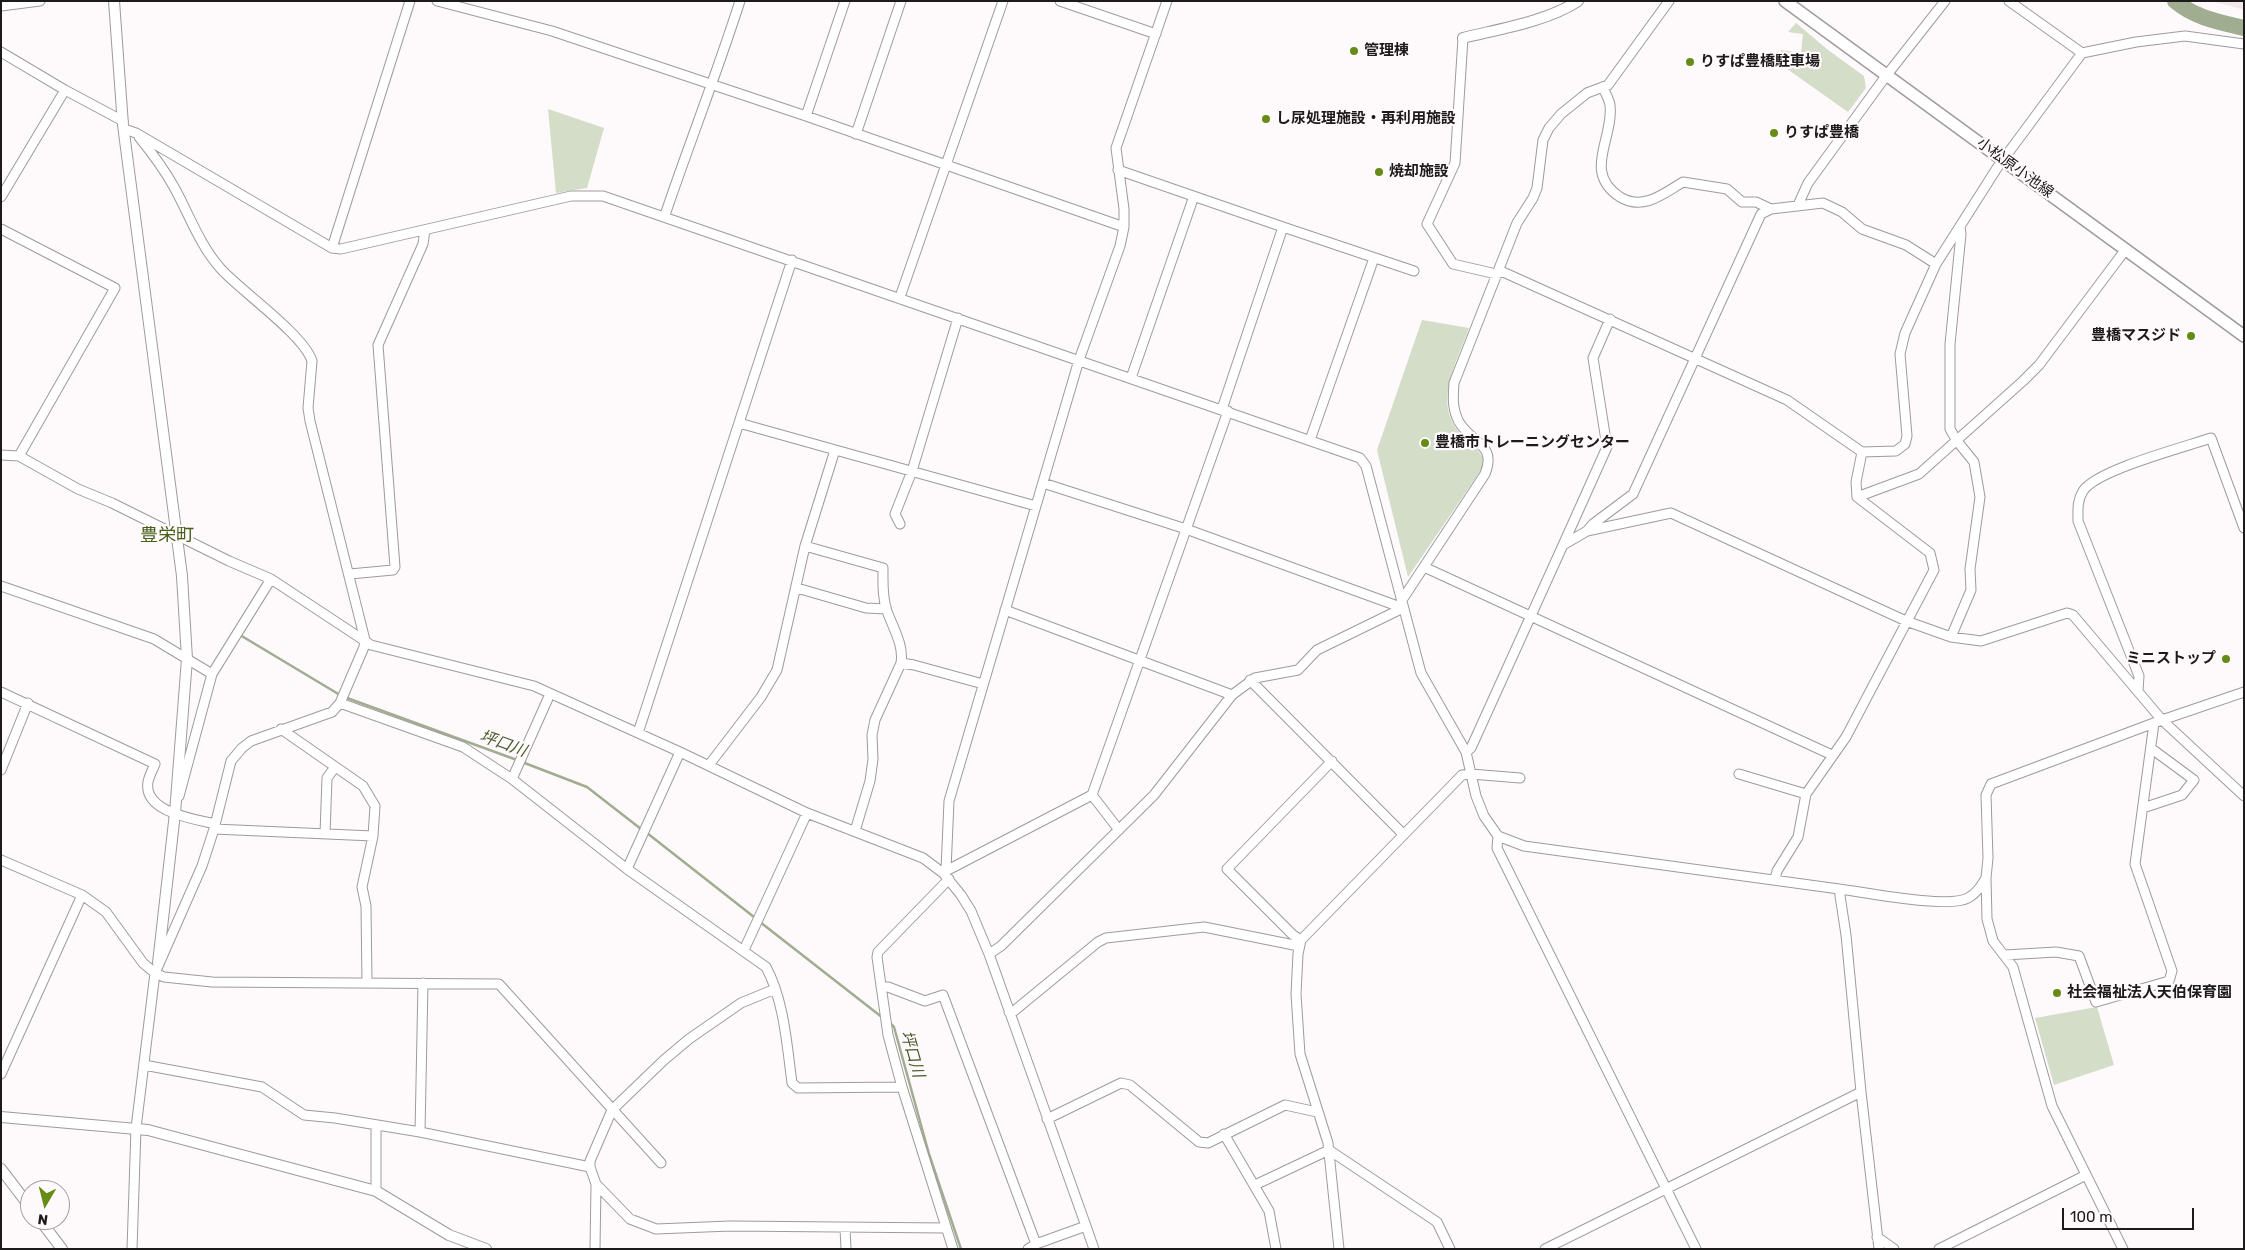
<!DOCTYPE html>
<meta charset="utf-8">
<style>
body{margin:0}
#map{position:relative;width:2245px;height:1250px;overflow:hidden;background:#fef9fb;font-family:Rubik,sans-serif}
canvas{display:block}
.frame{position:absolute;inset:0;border:2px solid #1c1a1b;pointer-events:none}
.north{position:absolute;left:20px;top:1180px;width:50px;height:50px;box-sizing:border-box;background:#fef9fb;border:1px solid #a4a0a1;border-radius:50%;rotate:188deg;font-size:14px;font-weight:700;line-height:20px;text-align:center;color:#1c1a1b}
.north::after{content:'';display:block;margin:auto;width:18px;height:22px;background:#658c17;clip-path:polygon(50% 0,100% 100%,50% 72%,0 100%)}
.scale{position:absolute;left:2062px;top:1208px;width:132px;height:22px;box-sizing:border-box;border:2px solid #1c1a1b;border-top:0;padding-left:6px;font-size:15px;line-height:18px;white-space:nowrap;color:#1c1a1b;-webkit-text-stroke:4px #fef9fb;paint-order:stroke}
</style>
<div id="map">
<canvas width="2245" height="1250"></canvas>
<div class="frame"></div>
<div class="north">N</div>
<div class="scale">100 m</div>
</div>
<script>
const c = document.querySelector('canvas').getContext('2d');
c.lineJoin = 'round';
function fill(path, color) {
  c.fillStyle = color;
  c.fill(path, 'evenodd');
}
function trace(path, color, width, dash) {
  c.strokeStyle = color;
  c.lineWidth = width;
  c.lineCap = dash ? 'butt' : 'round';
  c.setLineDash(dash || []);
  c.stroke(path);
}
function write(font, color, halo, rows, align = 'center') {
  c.font = font + ' Rubik,"Noto Sans JP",sans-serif';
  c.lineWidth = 4.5;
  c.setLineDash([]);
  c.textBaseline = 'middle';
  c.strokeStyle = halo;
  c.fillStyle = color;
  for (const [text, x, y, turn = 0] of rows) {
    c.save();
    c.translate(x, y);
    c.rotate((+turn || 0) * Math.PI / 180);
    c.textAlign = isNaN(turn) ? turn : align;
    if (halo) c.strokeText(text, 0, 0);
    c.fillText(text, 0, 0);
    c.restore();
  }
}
fill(new Path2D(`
 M2210,1H2244V10L2227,5Z`), '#f4e7ec');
fill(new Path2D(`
 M1796,23L1828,50L1864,76L1866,88L1848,112L1780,64L1783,59L1781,56V50L1801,53L1803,34L1788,32Z
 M548,109L604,128L587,188L556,193Z
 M1422,320L1469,328C1457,362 1432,404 1461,434C1470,444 1482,450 1485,464L1408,577L1377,450Z
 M2097,1007L2114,1065L2054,1085L2035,1018Z`), '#d3ddc8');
trace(new Path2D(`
 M240,635L340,695
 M347,698L517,760
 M522,762L587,787L641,829
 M647,833L754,917
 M760,922L883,1018
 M890,1023L894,1027L929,1154L961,1249`), '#a0ad90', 2.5);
trace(new Path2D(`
 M2175,1C2195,18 2219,22 2244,28`), '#a0ad90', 16);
const minor = new Path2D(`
 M437,1L552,31L806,116L1124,227
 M1060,1L1156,34
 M2009,1L2082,53
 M1,6L40,1
 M1463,38L1455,163L1427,224L1453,264L1496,274L1503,272L1787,400L1862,452L1896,451L1905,444L1907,436L1900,354L1905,333L1936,264L1997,168L2082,53L2136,42L2185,36L2244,44
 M1,52L65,90L123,121
 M1603,87C1605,93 1609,99 1610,105C1614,139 1582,172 1620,197C1643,211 1663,194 1683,182L1727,189L1742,202H1756L1771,209
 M806,116L845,1
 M124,129L136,133L332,248L341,249L571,196H603L1360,458L1366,466L1421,673L1466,752L1476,796L1484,816L1498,836L1524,846L1839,889
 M856,134L901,1
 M1118,170L1283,227L1222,409
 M1,197L65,90
 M1798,205L1808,183L1886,76L1945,1
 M665,215C689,144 717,73 740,1
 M1283,227L1414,271
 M1,229L115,288L19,456
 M332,248L410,1
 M900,297L1003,1
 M1131,378L1194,196
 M739,423L1036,506
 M1310,440L1374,258
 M1,455L19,456L78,489L112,503L229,561L271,579L371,645L534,686L680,752L807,813L923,858L943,873L961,895L971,911L989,954
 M1043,483L1186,529L1403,608
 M1857,497L1919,474L2023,381L2039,365L2126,249
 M900,524L895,514L912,471L958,318
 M1587,531L1671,513L1906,621L1951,637L1981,641L2067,613L2073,615L2162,720L2244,796
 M1563,545L1607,447L1593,358L1610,319
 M805,546L883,568C883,582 882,597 887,611C893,628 904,645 901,663
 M1424,567L1832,755
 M350,574L393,570L395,567L378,345L423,244L425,230
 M1,586L154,639L212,674
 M797,588L866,608L886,609
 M1402,600L1485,474C1497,444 1472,444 1459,422C1452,409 1453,397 1454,383L1517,223L1533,198L1537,188L1543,140L1549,128L1561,114L1587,93L1608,85L1669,1
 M1005,610L1232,695
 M1951,637L1971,590L1970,569L1980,497L1974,462L1957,441L1950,429V344L1961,234L1960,226
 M1250,680L1403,834
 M2138,691L2139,676L2078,521C2078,509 2077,501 2083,491C2096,470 2185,447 2211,438L2244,528
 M1,692L155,764C153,769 149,776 148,782C143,812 194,819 215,824
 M340,703L463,747L512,779L627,869L766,967C784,1000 787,1046 792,1083L798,1088L902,1087
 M281,729L363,786L375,806L373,836L362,887L366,906L367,983
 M638,733L792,260
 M1466,752L1471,748L1563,545L1587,531L1593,524L1633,494L1761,214L1771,209L1823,203L1842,212L1862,229L1906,245L1936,264
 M709,765L761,697L777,670L805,546L835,450
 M1,770L28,703
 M1739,774L1806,794
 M512,779L550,694
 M1092,795L1119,830
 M179,796L212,674L271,579
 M2143,808L2182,795L2194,780L2152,749
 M214,829L373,836
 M855,831L870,781L873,759L872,735L875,720L901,663L914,665L983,684
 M325,834L327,778L335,767
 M1498,836L1497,848L1696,1249
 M1,860L82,895L106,912L143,963L155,973L164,977L212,982L499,984L661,1163
 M627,869L680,752
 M946,870L949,801L1079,360L1120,246L1124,227V209L1116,148L1167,1
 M944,872L1092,795L1228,411
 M1986,878L1988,858L1986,795L1991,784L2162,720L2244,692
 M949,879L878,952L877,957L888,1035L902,1087L953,1249
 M1775,879L1777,871L1798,837L1806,794L1846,737L1934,570L1930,553L1857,497L1856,482L1862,452
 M1301,940L1293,935L1227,869L1332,761
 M744,950L807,813
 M2005,955L2056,952L2079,956L2096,1002L2169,981L2172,971L2135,864L2154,723
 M881,987H888L925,1001L943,995L1036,1244
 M1009,1012L1014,1011L1098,942L1106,938L1204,927L1299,946
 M144,1065L262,1087L304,1115L335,1118L420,1132L590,1167
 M1,1074L82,895
 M1047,1119L1121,1083L1130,1085L1199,1142L1208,1143L1285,1105L1317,1112
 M420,1132L423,983
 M1224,1134L1269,1211L1276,1249
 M596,1184L630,1219L656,1229L730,1226L946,1228
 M1255,1185L1329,1150L1437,1222L1450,1249
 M376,1191V1125
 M1086,1226L1094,1249
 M845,1228L846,1249
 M1877,1237L1894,1249
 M132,1249L136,1128L155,973L202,866L214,829L231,761L242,748L251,741L332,712L340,703L364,647L365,640L310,421L308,408L312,361C304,335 242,292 221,269C200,246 189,214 174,187C164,169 152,153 139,137
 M595,1249L596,1184L590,1167V1161L612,1110L664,1060L689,1039L741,1003L775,989
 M1028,1249L1036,1244L1086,1226L989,954L1001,946L1154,795L1232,695L1255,678L1298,670L1317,650L1403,608
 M1339,1249L1328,1143L1300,1054L1296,994L1298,954L1301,940L1462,775L1471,774L1520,778
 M1545,1249L1861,1092
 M1879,1249L1861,1092L1846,935L1839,889C1864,892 1948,909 1968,898C1977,893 1981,886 1986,878L1987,919L1993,941L2013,967L2052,1106L2123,1249
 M1939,1249L2086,1175`);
const tertiary = new Path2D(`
 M114,1L123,125L182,576L187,659L175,813L158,963
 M1463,38C1499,29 1548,21 1578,1
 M1,1117L148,1130L376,1191L449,1235L486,1249
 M1,1169L30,1207
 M40,1220L62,1249`);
const secondary = new Path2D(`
 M1785,1L2244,336`);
trace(minor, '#9f9b9d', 11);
trace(tertiary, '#9f9b9d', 12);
trace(secondary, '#9f9b9d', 14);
trace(minor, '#fff', 9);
trace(tertiary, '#fff', 10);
trace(secondary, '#fff', 11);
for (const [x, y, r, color] of [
 [1354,51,5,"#658c17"],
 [1690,62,5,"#658c17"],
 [1266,119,5,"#658c17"],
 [1774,133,5,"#658c17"],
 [1379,172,5,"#658c17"],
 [2191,336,5,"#658c17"],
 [1425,443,5,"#658c17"],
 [2226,659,5,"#658c17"],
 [2057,993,5,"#658c17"]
]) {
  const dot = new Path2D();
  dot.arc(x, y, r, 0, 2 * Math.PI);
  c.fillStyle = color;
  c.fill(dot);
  trace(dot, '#fef9fb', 2);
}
write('bold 15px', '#1c1a1b', '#fef9fb', [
 ["管理棟",1364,51],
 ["りすぱ豊橋駐車場",1700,62],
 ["し尿処理施設・再利用施設",1276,119],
 ["りすぱ豊橋",1784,133],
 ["焼却施設",1389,172],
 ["豊橋マスジド",2181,336,"right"],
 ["豊橋市トレーニングセンター",1435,443],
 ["ミニストップ",2216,659,"right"],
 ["社会福祉法人天伯保育園",2067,993]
], 'left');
write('15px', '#1c1a1b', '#fef9fb', [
 ["小松原小池線",2015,168,36]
]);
write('italic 16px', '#475a2b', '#fef9fb', [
 ["坪口川",503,744,20],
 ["坪口川",912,1054,74]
]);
write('18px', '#465f19', '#fef9fb', [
 ["豊栄町",167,536]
]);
</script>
